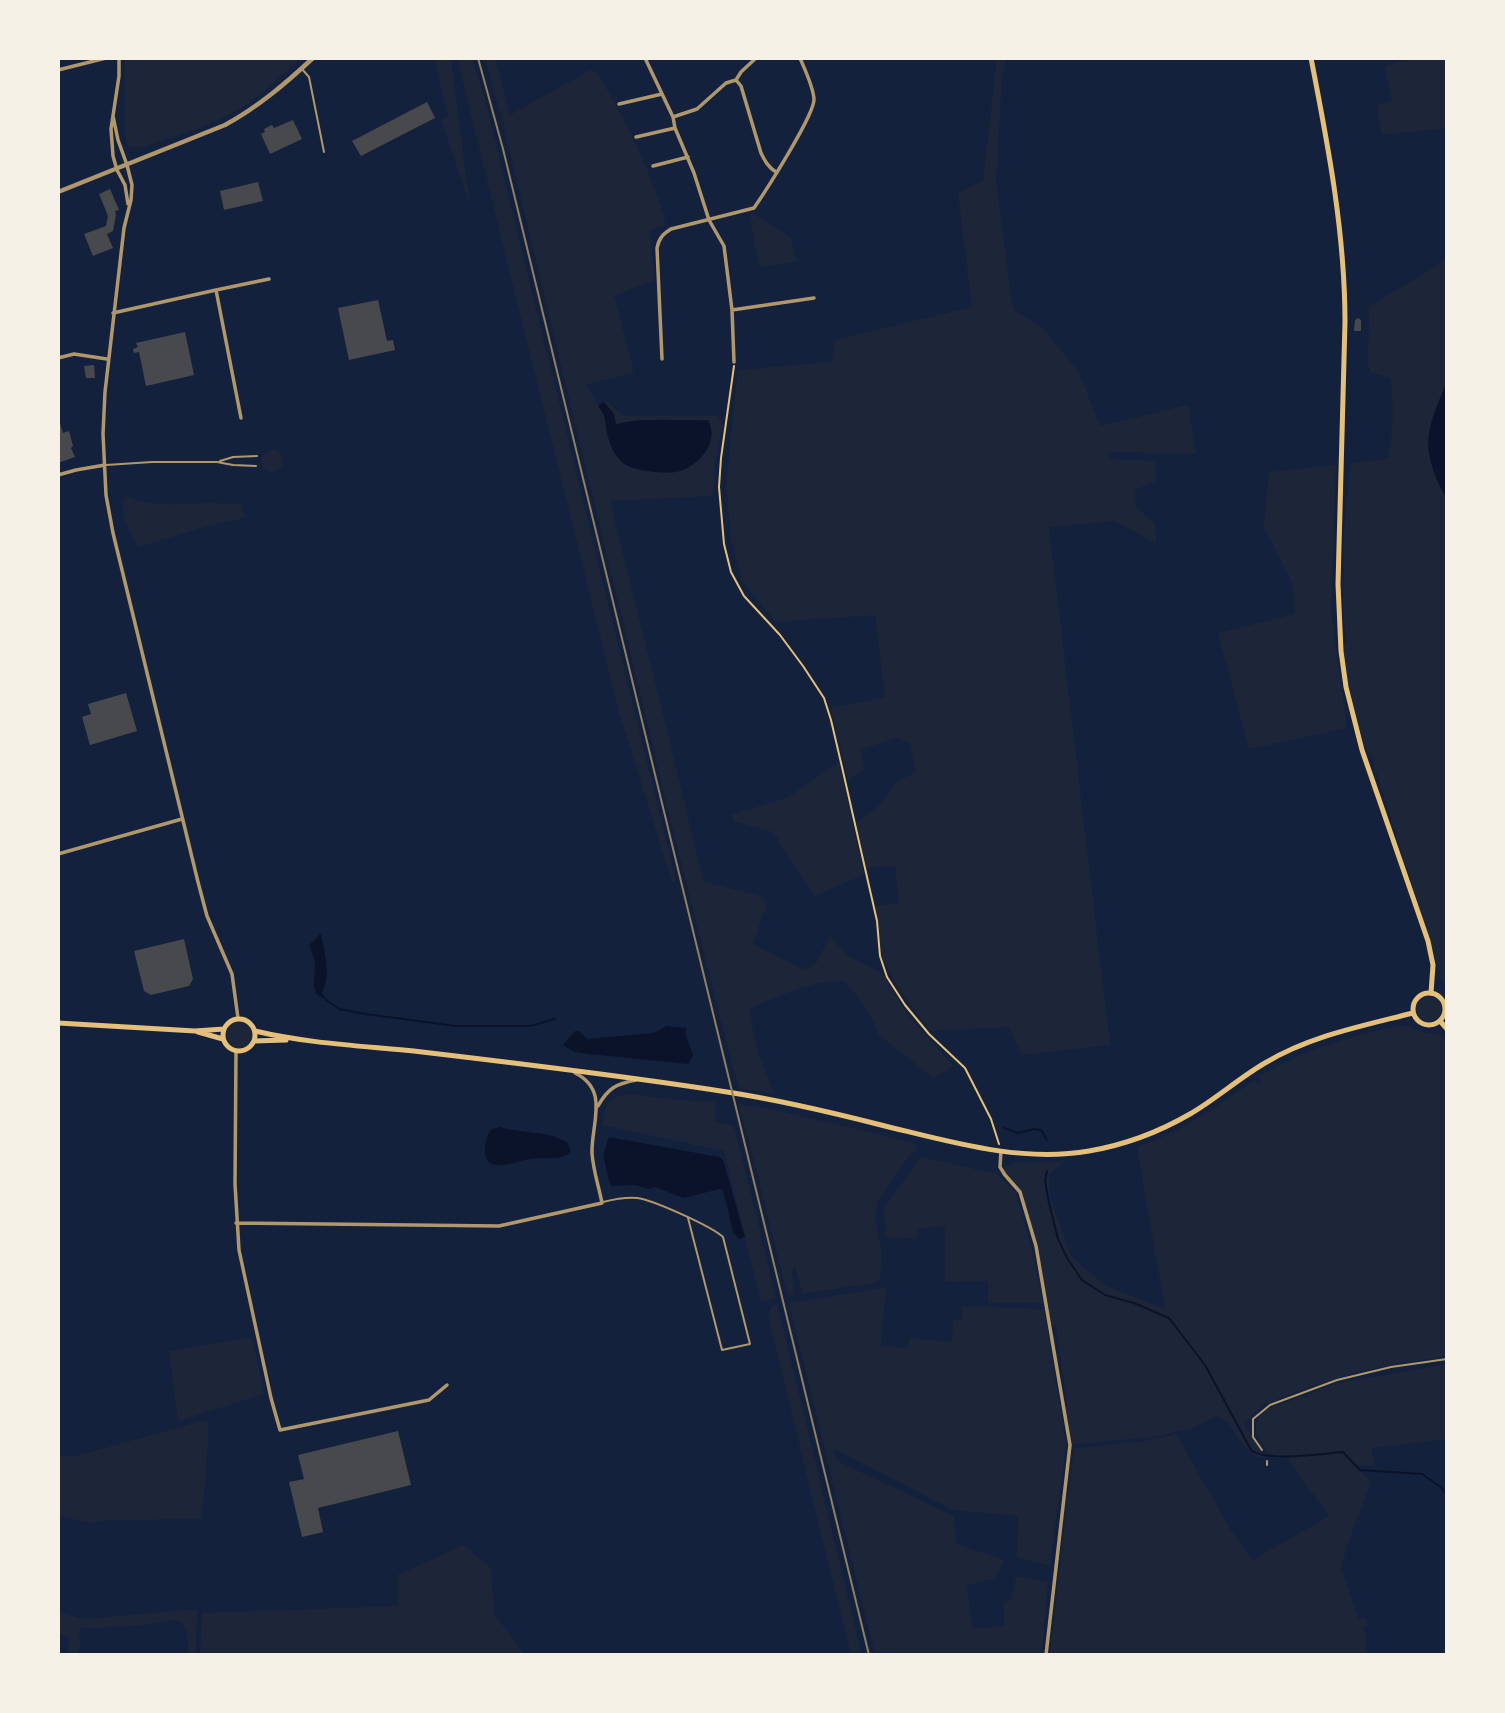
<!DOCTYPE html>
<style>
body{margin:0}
#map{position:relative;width:1505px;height:1713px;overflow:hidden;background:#14213d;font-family:"Asap Condensed",sans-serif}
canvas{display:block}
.frame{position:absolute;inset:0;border:60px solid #f6f1e7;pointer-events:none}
</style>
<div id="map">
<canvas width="1505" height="1713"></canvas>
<div class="frame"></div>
</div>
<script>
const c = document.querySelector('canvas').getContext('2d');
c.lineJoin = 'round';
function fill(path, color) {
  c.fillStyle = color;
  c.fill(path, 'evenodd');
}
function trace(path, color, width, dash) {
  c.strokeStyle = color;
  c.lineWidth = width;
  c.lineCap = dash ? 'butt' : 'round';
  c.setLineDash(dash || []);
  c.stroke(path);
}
fill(new Path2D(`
 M125,58H300C282,76 263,94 241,108C211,126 176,136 143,147H129L126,142L125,134Z
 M434,58H451L470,206L441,120L448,116Z
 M457,58H472L483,92L676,881L672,882L619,712Z
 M485,58H495L510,115L590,70L597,72C624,118 653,173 666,225L650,230L654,280L614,296L634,372L586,385L604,415L607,436L614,452L625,465L642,470L676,422L642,420L615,425L614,414L604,402L605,400L624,416H718L723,425L716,456L713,496L610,501L704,882L764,897L766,906L753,944L805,970L817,962L830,936L848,956L882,973L907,1014L954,1066L933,1078L878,1034L873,1021L858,997L844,981C811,980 779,996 749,1009L758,1053L775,1094L740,1088L734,1071L676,842L501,115Z
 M997,58H1006L1002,77L996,182L1013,310L1042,327L1079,373L1100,426L1188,405L1196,454L1108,452L1111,459L1155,461L1156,481L1135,490L1136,507L1155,523L1156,544L1115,521L1049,527L1110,1045L1021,1055L1009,1027L930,1031L899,989L883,959L875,906L899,903L895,866L867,868L856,822L880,805L896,782L916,772L910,743L896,738L860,750L864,769L848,781L831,708L885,697L875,615L776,622L742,581L731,540L726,484L738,370L832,362L835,340L972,307L958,193L983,181Z
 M1414,58H1447V128L1382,135L1377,105L1392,101L1385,66Z
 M752,213L790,237L797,262L759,267L750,215Z
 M1447,258V996L1370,752L1367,753C1355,718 1346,682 1343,645H1347L1343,611L1344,533L1350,464L1388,458C1394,427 1393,409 1391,378L1370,372V368L1368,367L1369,306L1425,273L1428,272Z
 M261 461a11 11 0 1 1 22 0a11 11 0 1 1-22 0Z
 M1336,465L1331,612L1347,728L1249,749L1218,633L1295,614L1292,582L1264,527L1269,472Z
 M126,496C152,508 180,504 208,503C219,503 231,504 242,504L245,518L215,524L138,547C131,532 117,511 126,496Z
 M839,762L864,875L814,896L773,832L734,821L731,815L787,798Z
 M1416 1009a13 13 0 1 1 26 0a13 13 0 1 1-26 0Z
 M226 1035a13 13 0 1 1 26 0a13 13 0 1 1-26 0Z
 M1405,1025L1427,1033L1438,1034L1447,1042V1356L1398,1364L1354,1373L1304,1389L1265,1404L1244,1424L1266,1458L1255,1456L1242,1444L1228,1422L1217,1416L1196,1427L1159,1436L1070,1445L1064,1407L1067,1405L1056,1325L1050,1324L1035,1244L1020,1192L1005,1175L1004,1167L1015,1163L1064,1162L1049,1174L1050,1198L1072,1257L1104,1285L1165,1309L1137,1147C1182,1131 1216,1108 1254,1080L1258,1084L1262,1082L1259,1076C1307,1049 1350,1035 1405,1025Z
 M629,1094L678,1100L715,1102V1122L734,1126L776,1298L761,1302L724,1151L602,1125C607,1103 606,1098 629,1094Z
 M738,1104L780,1111L910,1142L916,1145V1150L911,1153L877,1202L875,1219L882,1255L880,1280L873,1283L803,1294L795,1267L792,1272L794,1295L788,1296L751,1148Z
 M921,1157L997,1174L1015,1192L1031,1246L1043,1303H988V1281L945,1282V1226L918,1229L916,1239L886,1237L884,1208Z
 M886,1287L881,1346L908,1348L909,1338L952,1342L953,1320H962V1306L1044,1309L1066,1444L1050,1566L1017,1557L1018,1516L953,1510L834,1449L837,1461L954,1516L956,1544L1005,1560L995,1578L967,1585L972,1629L1004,1626V1603L1011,1600L1016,1576L1048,1582L1042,1655H875L789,1303Z
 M777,1304L862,1655H851L775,1345L768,1313L772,1306Z
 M252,1337L264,1394L178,1421L169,1351Z
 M1447,1364V1439L1372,1448L1374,1466L1354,1465L1371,1482L1349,1540L1341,1569L1359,1619L1366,1618L1368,1625L1363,1627L1365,1634L1367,1655H1050L1067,1501L1074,1448L1145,1441L1176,1434L1230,1529L1253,1560L1329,1516L1286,1457L1271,1458L1257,1435L1256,1426L1258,1418L1268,1409L1338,1383Z
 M202,1421H208L207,1426L209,1428L202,1519L117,1520L101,1521L93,1524L58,1515V1455L76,1456Z
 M464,1545L491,1568L494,1614L523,1652V1655H200L202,1613L398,1606L397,1575Z
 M197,1609L196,1655H188L187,1632L181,1622L169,1620L144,1625L79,1629L80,1648L77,1655H68L69,1637L58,1633V1612L83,1619Z`), '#1d2539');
fill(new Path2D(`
 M1447,381V499C1435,479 1424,452 1430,429C1433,413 1441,396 1447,381Z
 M604,402L614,414L616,424C646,417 677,421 708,420C720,441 700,465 680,471C670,475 636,471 626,465C615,459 609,443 607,432C606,427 606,421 604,416C604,415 599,407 598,406Z
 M321,933C324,952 332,974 322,992L326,1000L316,994L314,986L315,961L309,945Z
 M667,1026L686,1028V1036L693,1055L688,1064L589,1054L574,1052L563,1045L575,1031H579L587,1039L653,1033Z
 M500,1127C522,1134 546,1130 567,1142L571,1151C561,1163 543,1156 529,1159C514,1162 484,1176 485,1149C485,1141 487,1135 492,1129Z
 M609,1137L719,1157L723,1160L745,1237L739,1239L733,1232L723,1190L720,1189L683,1198L655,1187L649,1189L635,1185L612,1186L609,1181L603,1155Z`), '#0b132b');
trace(new Path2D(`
 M326,1000L339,1009L365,1014L456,1026H530L555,1019
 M1004,1128L1018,1133L1034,1129L1041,1130L1047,1140
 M1047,1171L1045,1181L1049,1203L1058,1239L1067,1258L1082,1280L1105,1295L1134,1303L1169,1318L1205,1365L1251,1450C1265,1462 1323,1454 1343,1452L1360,1470L1422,1474L1442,1488L1447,1496`), '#0b132b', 2);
fill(new Path2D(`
 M427,102L435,118L361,156L352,141Z
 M293,120L302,139L270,154L261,134L265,132L264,129L272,125L274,128Z
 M258,182L263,201L224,210L220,191Z
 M110,189L119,210L115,211L116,215L113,231L107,234L113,248L93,256L84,234L106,226L108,216L99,194Z
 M378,300L387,341L393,340L395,350L349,360L338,308Z
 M1358,318L1361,320V331H1354L1355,320Z
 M185,332L194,375L146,386L139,352L134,353L133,349L138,347L136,343Z
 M94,365L95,378H86L84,366Z
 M58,416L63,433L69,431L73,446L71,448L75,457L58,463Z
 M126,693L137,731L90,745L82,717L91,714L88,704Z
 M184,939L193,979L189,986L151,995L144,991L134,951Z
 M398,1431L411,1485L318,1508L323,1532L302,1537L289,1482L304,1479L298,1455Z`), '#48494c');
trace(new Path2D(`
 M734,366L721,458L719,487L724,544L731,572L744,596L780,635L803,666L824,698L831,720L842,767L877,921L880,956L887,977L905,1005L929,1034L965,1068L991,1119L999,1144`), '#e5c07b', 2);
trace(new Path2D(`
 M302,69L309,77L324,152
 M220,461L233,457L257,456
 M106,465L152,462H217L233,465L256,466
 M603,1202C615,1199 625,1197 637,1198C653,1200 711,1226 723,1237L750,1344L722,1350L688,1218
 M1262,1450L1253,1437V1419L1270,1405L1337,1380L1391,1367L1447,1359
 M1267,1461V1465`), '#b1986c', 2);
trace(new Path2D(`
 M119,58V76L111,129L113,156L117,170L125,185L128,204
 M645,58L673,117L675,128L694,173L709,220L724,246L732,310L734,362
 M58,70L106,58
 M736,80L741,86L761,153C765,161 768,167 776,172
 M619,104L662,94
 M113,116L118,140L127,165L132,185L131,200L124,228L105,392L103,434L106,495L113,533L198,882L207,916L232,974L238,1018
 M673,117L697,109L726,83L736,80L741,72L756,58
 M636,137L675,128
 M653,166L688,157
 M216,290L269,279
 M732,310L814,298
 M113,313L216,290L241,418
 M58,358L74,354L107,359
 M662,359L657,248C659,238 663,234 671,229L754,208C765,192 815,114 814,99C813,86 805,70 800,58
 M58,475L76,470L105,465
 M58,854L182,819
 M236,1051L235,1184L239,1250L271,1398L280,1430L429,1400L447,1385
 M598,1106C608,1088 616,1084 636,1080
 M1001,1151L1000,1167L1005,1175L1020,1192L1036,1246L1070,1445L1046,1655
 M236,1223L499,1226L602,1203C599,1187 593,1170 592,1153C591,1124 610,1090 575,1073`), '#b1986c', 3.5);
trace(new Path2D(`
 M58,192L225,125C258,107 285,84 313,58`), '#b1986c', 4.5);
trace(new Path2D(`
 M1311,58C1328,145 1345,233 1345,322L1338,584L1341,651L1346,687L1362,750L1428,941L1433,965L1431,993`), '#e5c07b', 5);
trace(new Path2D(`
 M1413 1009a16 16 0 1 1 32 0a16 16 0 1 1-32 0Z
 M223 1035a16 16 0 1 1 32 0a16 16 0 1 1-32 0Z
 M1440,1021L1447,1029
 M58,1023L195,1031L224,1029
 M255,1031C310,1044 366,1046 422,1052C524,1064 626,1076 727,1092C779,1100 830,1112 881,1125C948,1141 1019,1163 1089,1151C1124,1145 1159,1132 1190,1114C1216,1099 1239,1078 1265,1063C1310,1036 1362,1026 1413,1013
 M198,1032L223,1039
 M254,1041L286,1040`), '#e5c07b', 5);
trace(new Path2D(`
 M478,58L503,149L869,1655`), '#918062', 2);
</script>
